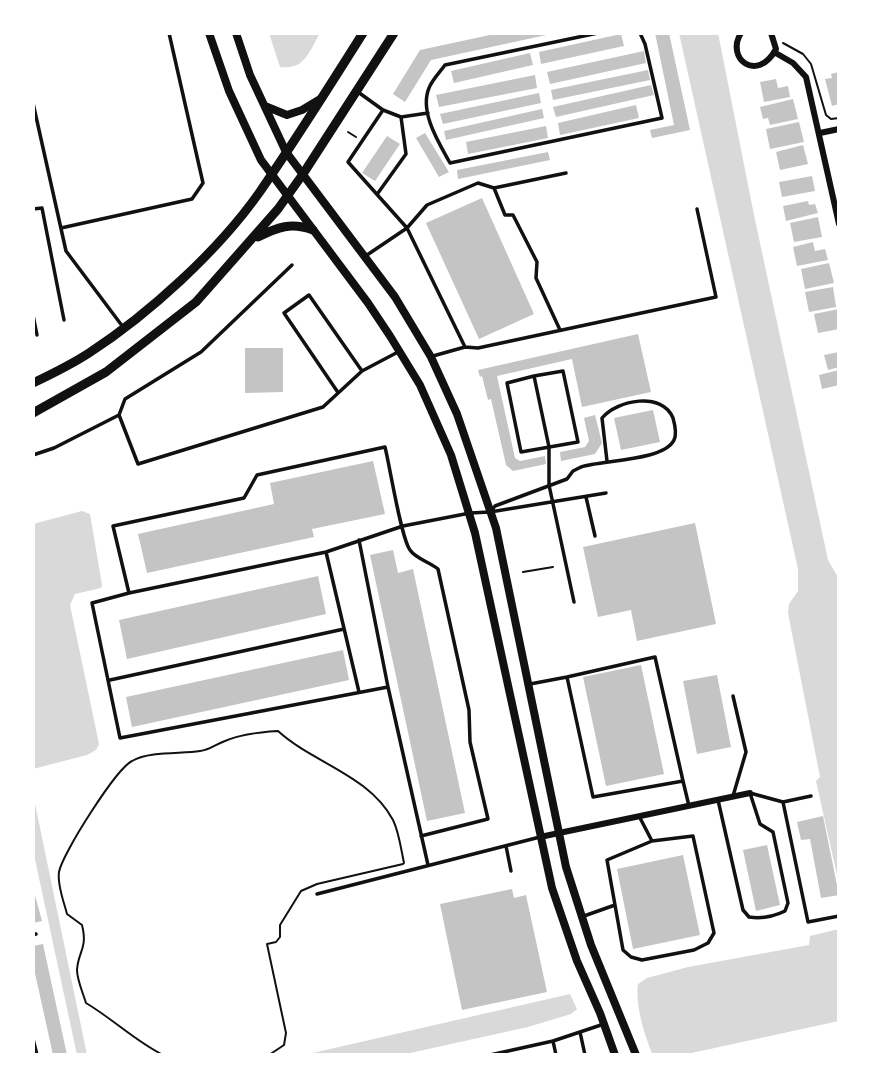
<!DOCTYPE html>
<style>
body{margin:0}
#map{position:relative;width:872px;height:1088px;overflow:hidden;background:#fff;font-family:Mulish,sans-serif}
canvas{display:block}
.frame{position:absolute;inset:0;border:35px solid #fff;pointer-events:none}
</style>
<div id="map">
<canvas width="872" height="1088"></canvas>
<div class="frame"></div>
</div>
<script>
const c = document.querySelector('canvas').getContext('2d');
c.lineJoin = 'round';
function fill(path, color) {
  c.fillStyle = color;
  c.fill(path, 'evenodd');
}
function trace(path, color, width, dash) {
  c.strokeStyle = color;
  c.lineWidth = width;
  c.lineCap = dash ? 'butt' : 'round';
  c.setLineDash(dash || []);
  c.stroke(path);
}
fill(new Path2D(`
 M269,33H320C309,52 305,70 280,67Z
 M679,33H718L754,215L828,560L839,579V884L816,781L820,777L788,613L789,604L798,591V569Z
 M82,511L90,514L102,585L101,588L75,594L70,605L99,744L96,750L87,755L33,769V524Z
 M33,794L87,1055H77L33,850Z
 M839,929V1021L687,1054L656,1055L652,1053C644,1033 635,1005 638,984L647,978L688,967L809,945L810,936Z
 M570,994L577,1009L571,1014L528,1027L401,1055H304Z`), '#d9d9d9');
fill(new Path2D(`
 M499,33L551,34L431,60L405,102L393,94L420,50Z
 M655,33H669L690,130L652,138L650,130L674,125Z
 M621,34L624,46L541,64L539,52Z
 M644,51L646,63L550,84L547,72Z
 M530,53L533,65L454,83L451,71Z
 M648,70L650,80L553,100L551,90Z
 M839,72V104L832,106L825,79L832,78L831,74Z
 M535,75L537,88L439,107L436,95Z
 M776,79L778,88L788,86L790,97L764,102L760,82Z
 M651,85L654,95L556,117L553,107Z
 M539,93L541,103L443,124L440,114Z
 M793,99L798,119L770,125L768,118L763,119L760,107Z
 M636,105L639,118L560,135L558,123Z
 M542,109L544,118L446,140L444,131Z
 M799,122L804,142L770,149L766,129Z
 M546,126L548,138L468,154L466,142Z
 M425,133L449,172L439,177L416,138Z
 M387,136L400,144L375,181L362,173Z
 M803,145L808,164L780,170L776,152Z
 M548,152L550,160L458,179L457,170Z
 M812,176L815,191L782,197L779,182Z
 M482,198L534,314L479,339L426,223Z
 M808,201L809,205L815,204L818,213L786,221L783,206Z
 M818,217L822,237L794,242L790,223Z
 M813,242L815,251L825,249L828,260L797,266L793,247Z
 M829,263L834,283L805,289L801,269Z
 M833,287L836,307L809,312L805,292Z
 M839,309V329L818,333L814,314Z
 M638,334L651,392L582,407L572,359L497,376L515,458L520,461L545,456L546,464L513,471L506,465L491,399L488,400L482,376L480,377L478,370Z
 M245,348H283V392L245,393Z
 M839,352V367L828,370L824,355Z
 M839,370V385L822,389L819,375Z
 M653,410L660,442L621,450L614,418Z
 M595,415L602,443L595,454L561,461L560,452L585,447L589,441L584,418Z
 M373,461L385,514L312,529L314,537L147,573L138,534L274,504L270,483Z
 M695,523L716,624L637,641L631,610L598,617L583,547Z
 M393,550L398,573L413,569L465,813L427,821L370,555Z
 M318,576L326,614L127,659L119,620Z
 M343,650L349,680L132,727L126,697Z
 M641,665L664,774L606,786L583,677Z
 M717,675L731,747L697,754L683,681Z
 M823,816L839,895L821,898L810,839L801,840L797,822Z
 M767,845L780,905L756,911L743,850Z
 M683,855L700,935L633,949L617,869Z
 M33,888L42,921L33,923Z
 M512,889L514,898L526,895L547,992L462,1010L440,904Z
 M43,944L67,1055H53L33,964V946Z`), '#c4c4c4');
trace(new Path2D(`
 M783,43L803,54L811,64L826,115L831,119L839,118
 M348,132L356,137
 M523,572L553,567
 M163,1055C135,1041 113,1019 86,1003C83,993 77,980 77,970C78,951 88,949 82,925L67,914C64,902 57,885 59,872C62,854 116,769 132,761C150,751 181,754 200,751C210,750 216,744 225,741C241,734 261,732 278,731C313,763 369,775 393,820C399,832 401,849 404,863
 M269,1055L284,1045L286,1033L267,944L276,942L280,937V925L301,891L317,884L403,864`), '#111', 2);
trace(new Path2D(`
 M598,33L445,65C440,72 432,80 429,88C419,112 439,143 450,163L662,118L645,44L640,33
 M358,92L383,110L348,162L407,228L465,347
 M33,103L66,251L123,327
 M383,110L401,117L428,113
 M378,193L406,154L401,117
 M33,209L42,208L64,320
 M61,228L192,199L203,183L169,33
 M367,255L407,228L427,205L478,183L494,188
 M292,265L201,352L125,399L119,415L138,464L323,407L362,371L398,352
 M33,315L37,335
 M560,330L536,278L537,262L513,215H505L494,188L566,173
 M433,356L465,347L478,348L716,297L697,209
 M534,376L563,371L578,442L521,452L507,383L534,376L549,447V485L574,602
 M337,391L284,313L309,295L362,371
 M33,455L54,448L119,415
 M586,497L595,536
 M492,510L495,506L567,479L573,471L581,467C602,460 664,461 674,440C677,434 675,425 673,418C662,391 617,400 602,418L607,461
 M326,552L359,692
 M129,593L92,603L120,738L388,687L359,540
 M110,680L344,629
 M530,684L567,677L593,797L683,781L655,657L567,677
 M388,687L428,865
 M733,696L746,752L733,796
 M683,781L689,806
 M750,793L783,802L808,922L839,916
 M718,800L743,910L749,917C763,919 773,917 785,911L788,903L773,832L760,824L750,793
 M783,802L811,796
 M639,816L652,841L693,836L714,933L708,943L694,950L642,960L631,957L623,950L607,860L652,841
 M421,836L488,819L470,742L469,710L438,569C430,562 416,559 410,550C401,538 390,467 385,447L257,475L244,498L113,526L129,593L326,552L403,526L470,513L490,512L606,493
 M506,846L511,871
 M317,894L540,837
 M584,916L615,905
 M33,935L36,934
 M580,1032L585,1055
 M33,1039L37,1055
 M553,1041L604,1024
 M490,1055L553,1041L556,1055`), '#111', 3.5);
trace(new Path2D(`
 M741,33C725,58 757,84 776,49L771,33
 M774,52L793,63L806,77L839,224
 M820,133L839,129
 M540,837L750,793`), '#111', 6);
trace(new Path2D(`
 M209,33L229,91L261,160L368,303L390,336L420,385L451,455L475,533L552,888L577,961L600,1013L615,1055
 M236,33L250,75L286,152L395,297L431,357L457,414L496,528L566,867L591,945L636,1055
 M265,106L287,115L302,110L322,98`), '#111', 8);
trace(new Path2D(`
 M258,237C278,227 291,222 313,230
 M33,383C52,374 72,364 89,353C149,314 218,251 259,193C295,141 329,87 363,33
 M33,413L106,372L196,302L278,209L303,174L394,33`), '#111', 9);
</script>
